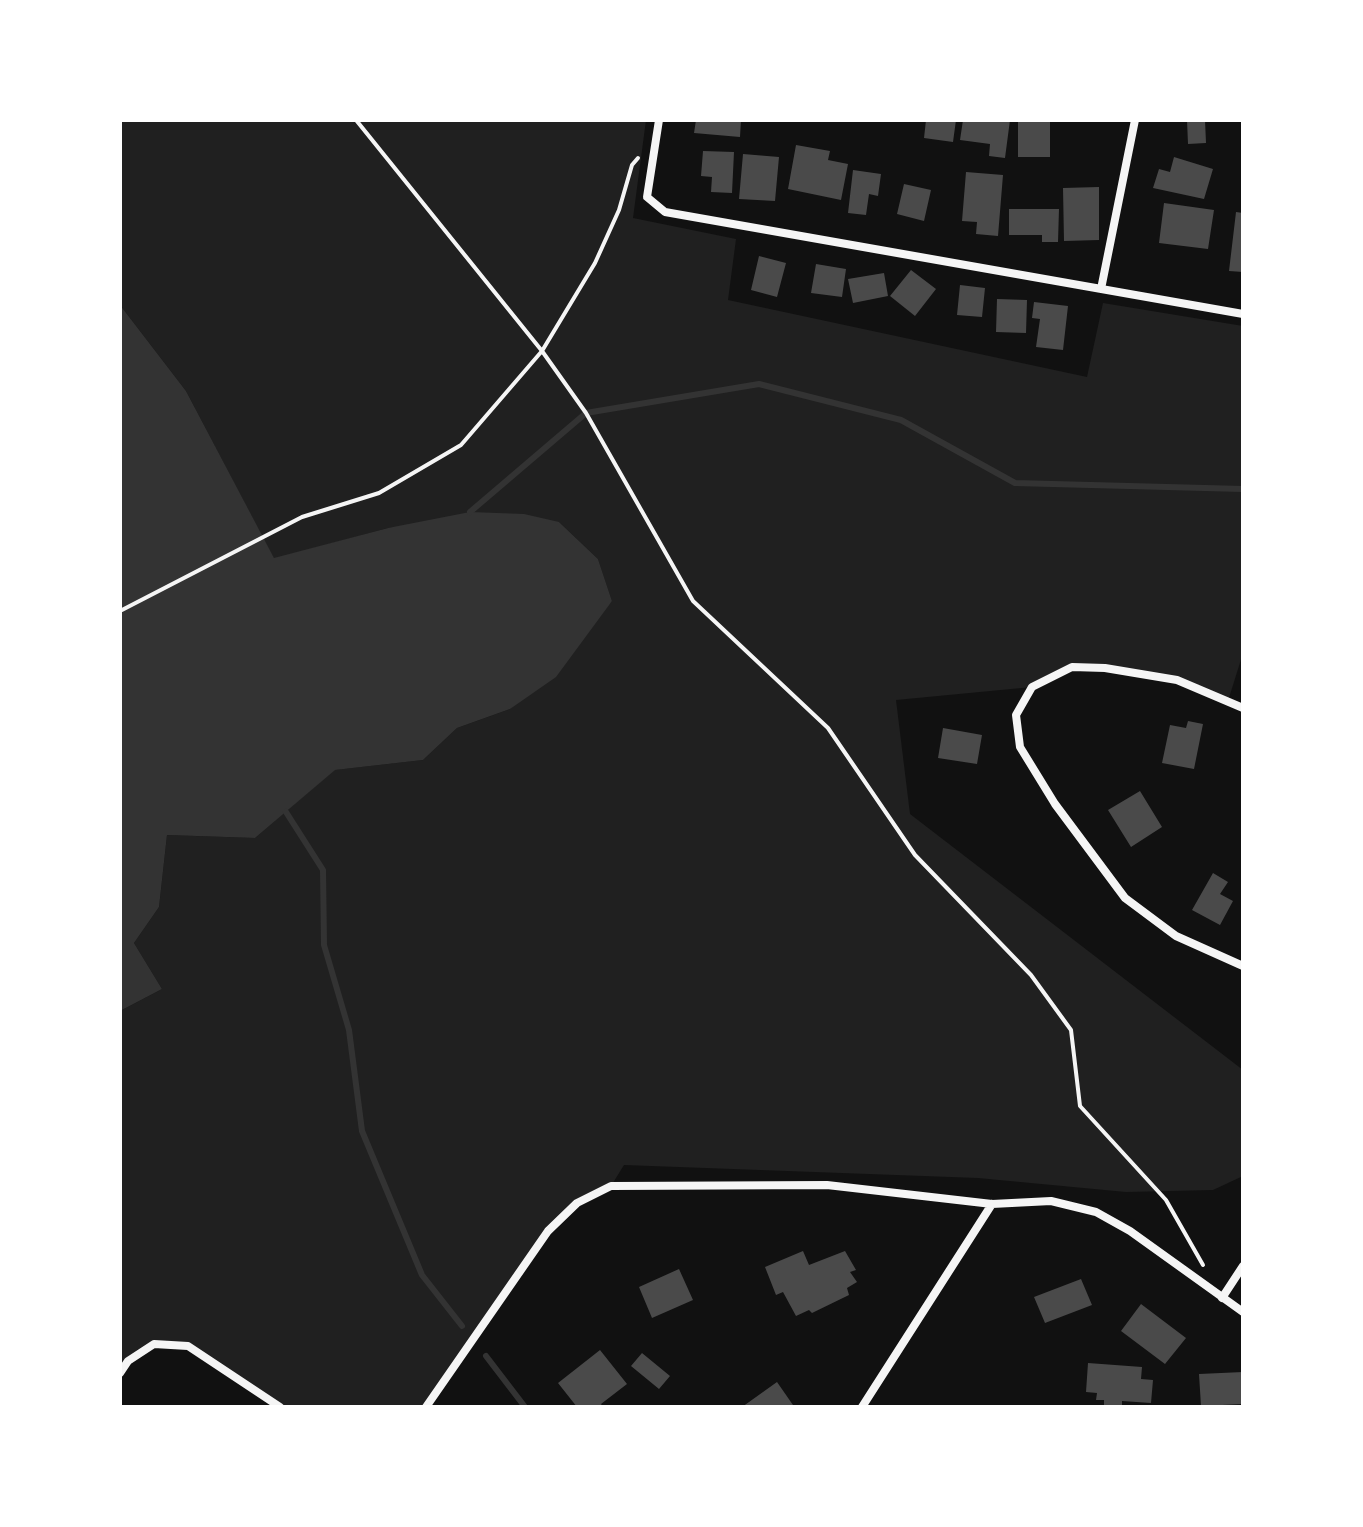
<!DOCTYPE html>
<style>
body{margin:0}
#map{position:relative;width:1363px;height:1527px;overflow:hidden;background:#111;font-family:Rubik,sans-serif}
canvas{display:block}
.frame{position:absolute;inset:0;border:122px solid #fff;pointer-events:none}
</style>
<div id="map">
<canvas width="1363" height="1527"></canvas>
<div class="frame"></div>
</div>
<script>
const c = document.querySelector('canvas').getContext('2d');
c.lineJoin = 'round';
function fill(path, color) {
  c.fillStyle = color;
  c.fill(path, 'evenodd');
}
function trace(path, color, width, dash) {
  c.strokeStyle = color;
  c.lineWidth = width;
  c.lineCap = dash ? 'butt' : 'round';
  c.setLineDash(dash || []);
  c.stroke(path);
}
fill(new Path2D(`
 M120,120H646L633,218L736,239L728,300L1087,377L1103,303L1243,326V653L1228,701L1177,680L1073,667L1032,687L896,700L910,814L1243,1070V1176L1213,1190L1126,1192L978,1178L624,1165L611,1186L577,1203L548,1231L426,1407H280L188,1346L154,1344L120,1373V1011L162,989L134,943L159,907L167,835L255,838L334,770L423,760L457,728L510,709L612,601L598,559L559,522L388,528L274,559L186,391L120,305Z`), '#202020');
fill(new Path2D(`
 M120,305L186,391L274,558L388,528L470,512L524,514L559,522L598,559L612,601L556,677L510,709L457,728L423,760L335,770L255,838L167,835L159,907L134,943L162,989L120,1011Z`), '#333');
trace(new Path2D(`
 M470,512L586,413L759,384L901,420L1015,483L1243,489
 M286,812L323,870L324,945L349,1030L362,1131L422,1275L462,1326
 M486,1356L525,1407`), '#333', 6);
fill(new Path2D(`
 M696,120H741L740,137L694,133Z
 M926,120H956L953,142L924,138Z
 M963,120H1010L1005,158L989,156L990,144L960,140Z
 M1018,120H1050V157H1018Z
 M1187,120H1205L1206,143L1188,144Z
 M796,145L830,151L828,160L848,164L841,200L788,189Z
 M703,151L734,152L732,193L711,192L712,177L701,176Z
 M743,154L779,157L775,201L739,199Z
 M1174,157L1213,169L1204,199L1153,188L1159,169L1170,172Z
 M853,170L881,174L878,196L869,194L866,215L848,213Z
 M966,172L1003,175L998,236L976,234L977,222L962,221Z
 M904,184L931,190L924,221L897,214Z
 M1099,187V240L1064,241L1063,188Z
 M1164,203L1214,210L1208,249L1159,243Z
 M1009,209H1059L1058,242H1042V235H1009Z
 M1236,212L1243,213V272L1229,271Z
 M759,256L786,263L777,297L751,290Z
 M816,264L846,269L842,297L811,293Z
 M911,270L936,289L915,316L890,296Z
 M884,273L888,296L853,303L848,279Z
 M960,285L985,288L982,317L957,315Z
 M997,299L1027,300L1026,333L996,332Z
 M1034,302L1068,306L1063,350L1036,347L1040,319L1032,318Z
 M1188,721L1203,724L1194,769L1162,763L1170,725L1186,728Z
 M943,728L982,735L977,764L938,758Z
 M1140,791L1162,827L1131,847L1108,810Z
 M1213,873L1228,882L1220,894L1233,901L1220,925L1192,910Z
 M803,1251L809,1265L845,1251L856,1270L850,1272L857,1282L847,1288L849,1295L812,1313L809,1310L796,1316L783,1292L776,1295L765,1267Z
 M679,1269L693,1300L652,1318L639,1287Z
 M1081,1279L1092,1305L1045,1323L1034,1297Z
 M1141,1304L1186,1338L1165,1364L1121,1331Z
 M600,1350L627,1384L601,1404L603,1407H577L558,1383Z
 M642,1353L670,1376L659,1389L631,1366Z
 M1088,1363L1142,1367L1141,1379L1153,1380L1151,1403L1122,1401V1407H1104V1400H1096L1097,1393L1086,1392Z
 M1243,1372V1404L1201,1406L1199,1374Z
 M777,1382L793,1405L790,1407H742Z`), '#4a4a4a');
trace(new Path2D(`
 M356,120L542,351L586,413L693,601L828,728L915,855L1031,975L1071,1030L1080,1106L1166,1200L1203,1265
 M120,611L302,517L379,493L461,445L542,351L595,263L619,210L632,165L638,158`), '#f5f5f5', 4);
trace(new Path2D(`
 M659,120L647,197L665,212L1243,314
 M1101,289L1135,120
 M1243,708L1177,680L1105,668L1072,667L1032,687L1016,715L1020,747L1055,804L1125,898L1176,936L1243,966
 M1222,1298L1243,1266
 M120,1373L128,1361L154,1344L188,1346L280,1407
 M426,1407L548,1231L577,1203L611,1186L827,1185L992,1204L1051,1201L1096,1212L1130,1231L1243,1312
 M862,1407L992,1204`), '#f5f5f5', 8);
</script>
